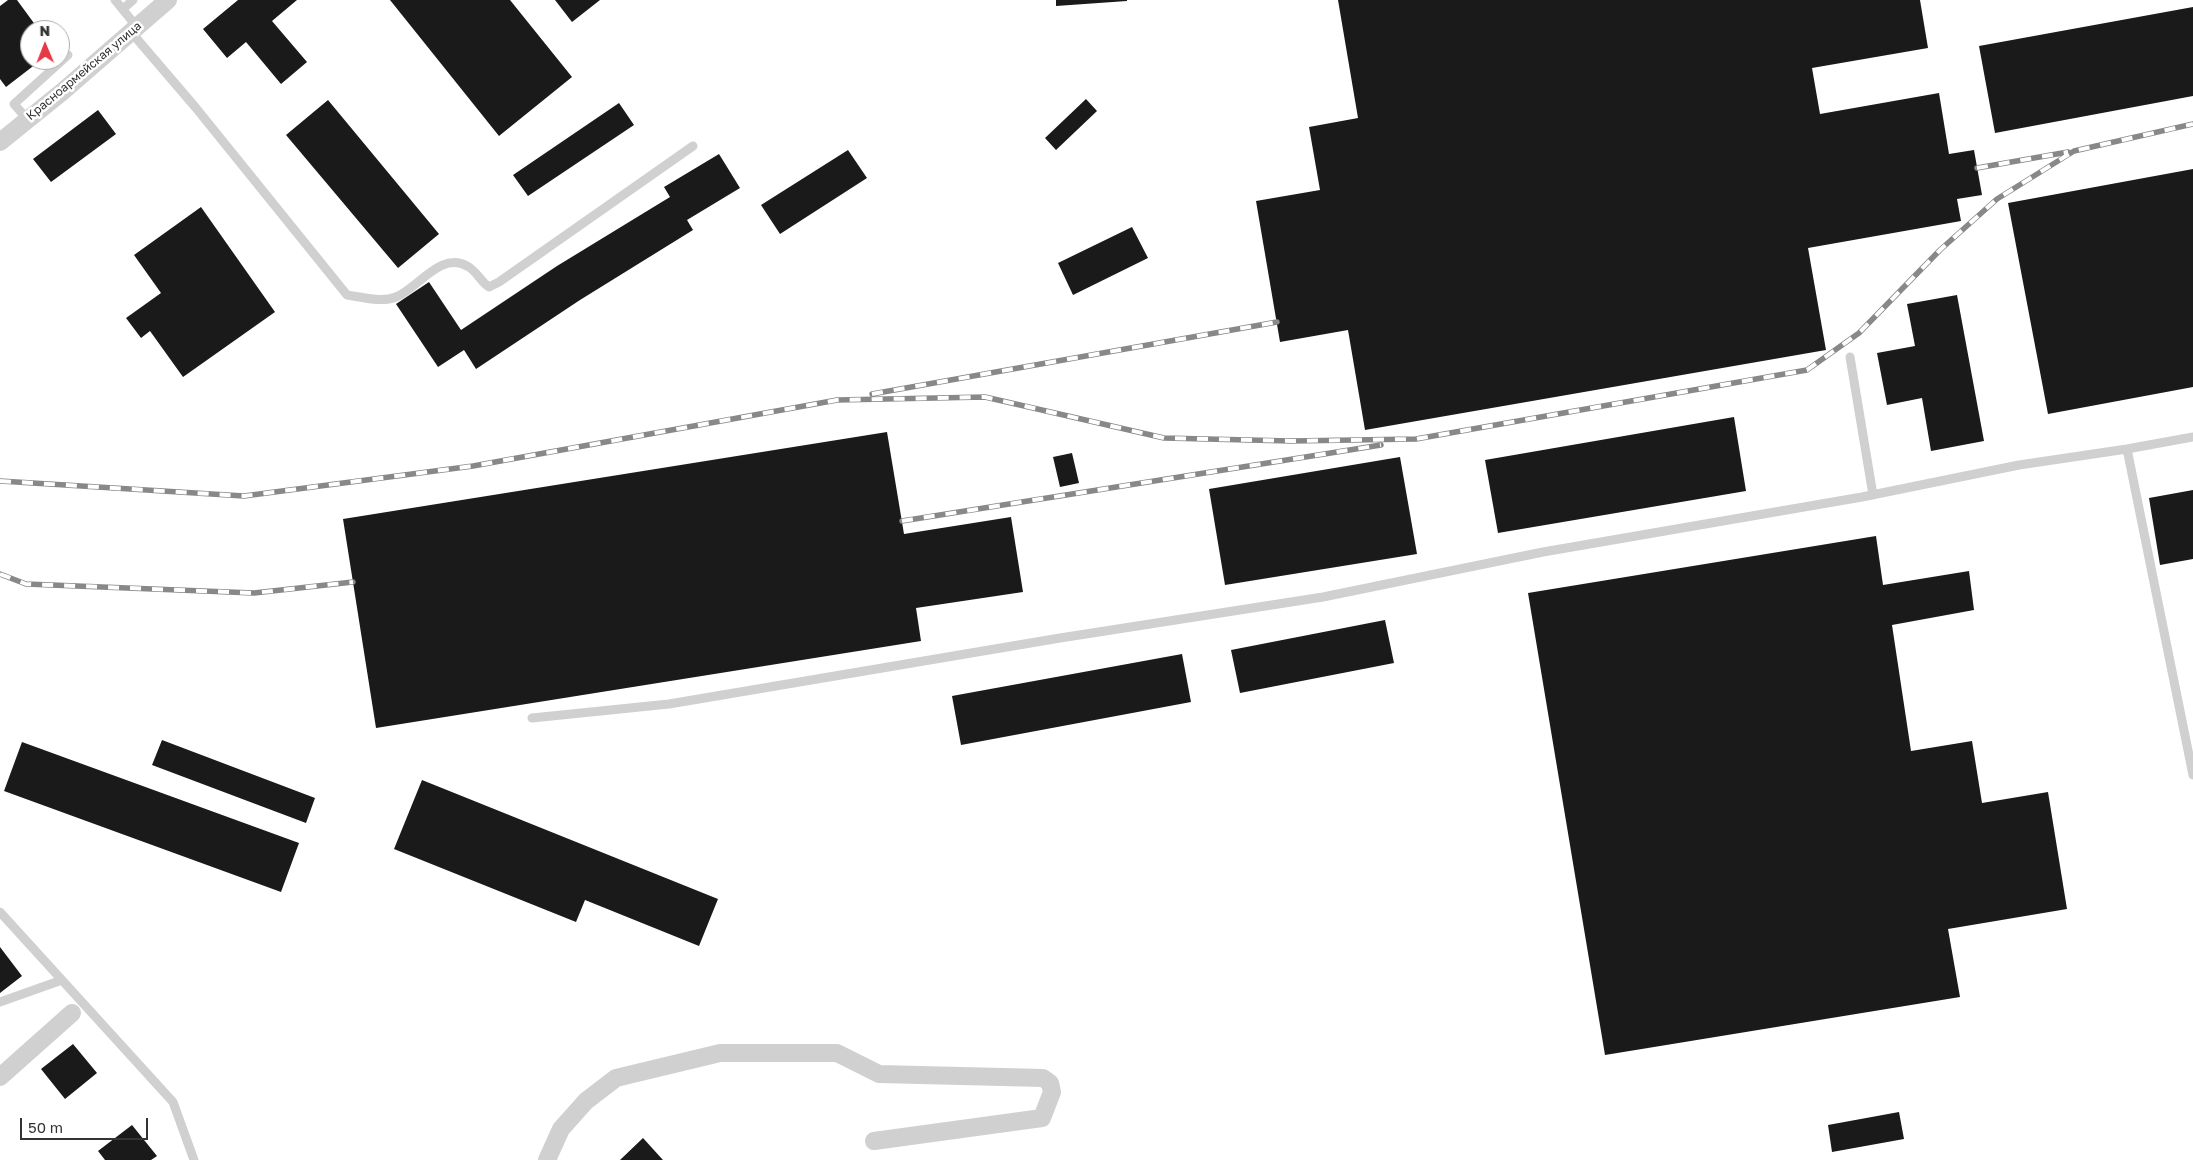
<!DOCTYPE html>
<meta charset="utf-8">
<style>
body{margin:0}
#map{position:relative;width:2193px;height:1160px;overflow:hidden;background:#fff;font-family:"Golos Text",sans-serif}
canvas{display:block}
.north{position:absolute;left:20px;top:20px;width:50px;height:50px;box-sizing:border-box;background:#fff;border:1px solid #adadad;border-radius:50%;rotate:359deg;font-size:14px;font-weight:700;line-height:20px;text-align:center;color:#333}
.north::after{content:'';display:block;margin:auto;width:18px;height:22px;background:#e63946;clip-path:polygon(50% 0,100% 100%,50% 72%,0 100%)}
.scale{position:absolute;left:20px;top:1118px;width:128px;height:22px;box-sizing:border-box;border:2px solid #333;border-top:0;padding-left:6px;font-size:15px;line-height:18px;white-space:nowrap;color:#333;-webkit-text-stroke:4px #fff;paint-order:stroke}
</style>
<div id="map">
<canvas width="2193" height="1160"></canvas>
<div class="north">N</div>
<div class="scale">50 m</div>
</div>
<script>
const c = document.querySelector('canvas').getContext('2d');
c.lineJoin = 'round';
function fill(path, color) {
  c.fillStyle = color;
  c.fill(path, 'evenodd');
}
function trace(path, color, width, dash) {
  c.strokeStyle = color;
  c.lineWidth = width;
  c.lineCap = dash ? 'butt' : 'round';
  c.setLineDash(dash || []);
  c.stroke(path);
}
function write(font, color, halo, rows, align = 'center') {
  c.font = font + ' "Golos Text",sans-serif';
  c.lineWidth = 5;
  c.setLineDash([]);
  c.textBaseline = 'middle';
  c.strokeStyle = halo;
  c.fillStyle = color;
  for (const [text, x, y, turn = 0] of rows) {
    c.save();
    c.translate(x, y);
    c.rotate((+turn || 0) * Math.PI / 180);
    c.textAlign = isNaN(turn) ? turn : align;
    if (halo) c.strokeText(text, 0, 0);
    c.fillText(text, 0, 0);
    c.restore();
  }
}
fill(new Path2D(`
 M8,0H17L39,30H30V60H41L6,87L0,79V6Z
 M238,0H297L272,21L307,62L281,84L246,42L227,58L203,29Z
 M390,0H510L572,77L499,136Z
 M555,0H600L572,22Z
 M1056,0H1127V1L1056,6Z
 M1338,0H1920L1928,48L1812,68L1820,114L1939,93L1949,154L1974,150L1982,195L1957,199L1961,221L1808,248L1826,350L1365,430L1348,330L1280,342L1256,201L1320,190L1309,127L1358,118Z
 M2193,7V96L1995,133L1979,46Z
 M1086,99L1097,111L1056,150L1045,138Z
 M328,100L439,234L398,268L286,135Z
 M619,103L634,125L528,196L513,175Z
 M98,110L116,134L51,182L33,159Z
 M848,150L867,178L780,234L761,205Z
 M719,154L740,188L687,220L693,230L580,300L476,369L464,350L438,367L396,304L429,282L461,330L557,266L670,197L664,187Z
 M2193,169V387L2048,414L2008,203Z
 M201,207L275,312L183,377L150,331L141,338L126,318L161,293L134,255Z
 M1132,227L1148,258L1073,295L1058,263Z
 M1957,295L1984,441L1931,451L1922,398L1887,405L1877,353L1915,346L1907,304Z
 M1734,417L1746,491L1498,533L1485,460Z
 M887,432L904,534L1011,517L1023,592L916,608L921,641L376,728L343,519Z
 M1072,453L1079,483L1060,487L1053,457Z
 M1400,457L1417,554L1225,585L1209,489Z
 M2193,490V559L2160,565L2149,498Z
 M1876,536L1883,585L1969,571L1974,610L1892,625L1911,751L1972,741L1982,803L2048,792L2067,909L1948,929L1960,997L1605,1055L1528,593Z
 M1385,620L1394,663L1240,693L1231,650Z
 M1182,654L1191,702L961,745L952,696Z
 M162,740L315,798L306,823L152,765Z
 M22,742L299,843L281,892L4,791Z
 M422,780L718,899L699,946L585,900L576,922L394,849Z
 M0,947L22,976L0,993Z
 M73,1044L97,1073L65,1099L41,1069Z
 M1899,1112L1904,1139L1832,1152L1828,1125Z
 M132,1125L157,1156L151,1160H105L98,1151Z
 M643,1138L663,1160H620Z`), '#1a1a1a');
trace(new Path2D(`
 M115,0L137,27
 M123,9L133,0
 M131,32L196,108L347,295C362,297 381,303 396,297C418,288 441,251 467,266C476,270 481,282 489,287L499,282L693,146
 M28,120L14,104L68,55
 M1850,357L1873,495
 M2193,437L2127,449L2193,775
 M532,718L669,704L1060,638L1323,597L1543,552L1862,497L2019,465L2127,449
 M0,912L173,1102L194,1160
 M0,1002L62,980`), '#d0d0d0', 9);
trace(new Path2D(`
 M0,142L62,92L168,0
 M0,1077L72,1013
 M547,1160L561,1129L586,1101L616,1078L720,1053H837L879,1074L1043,1078L1050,1083L1052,1092L1042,1118L874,1141`), '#d0d0d0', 18);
const rail = new Path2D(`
 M1977,168L2068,152
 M872,394L1277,322
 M0,481L244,496L473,466L837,400L985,397L1164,438L1291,441L1416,439L1807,370L1859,333L1940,250L1997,199L2074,151L2193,124
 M902,521L1381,445
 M0,574L26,584L254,593L353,582`);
trace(rail, '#888', 5.5);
trace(rail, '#fff', 4, [11]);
write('12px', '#333', '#fff', [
 ["Красноармейская улица",84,71,-40]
]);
</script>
